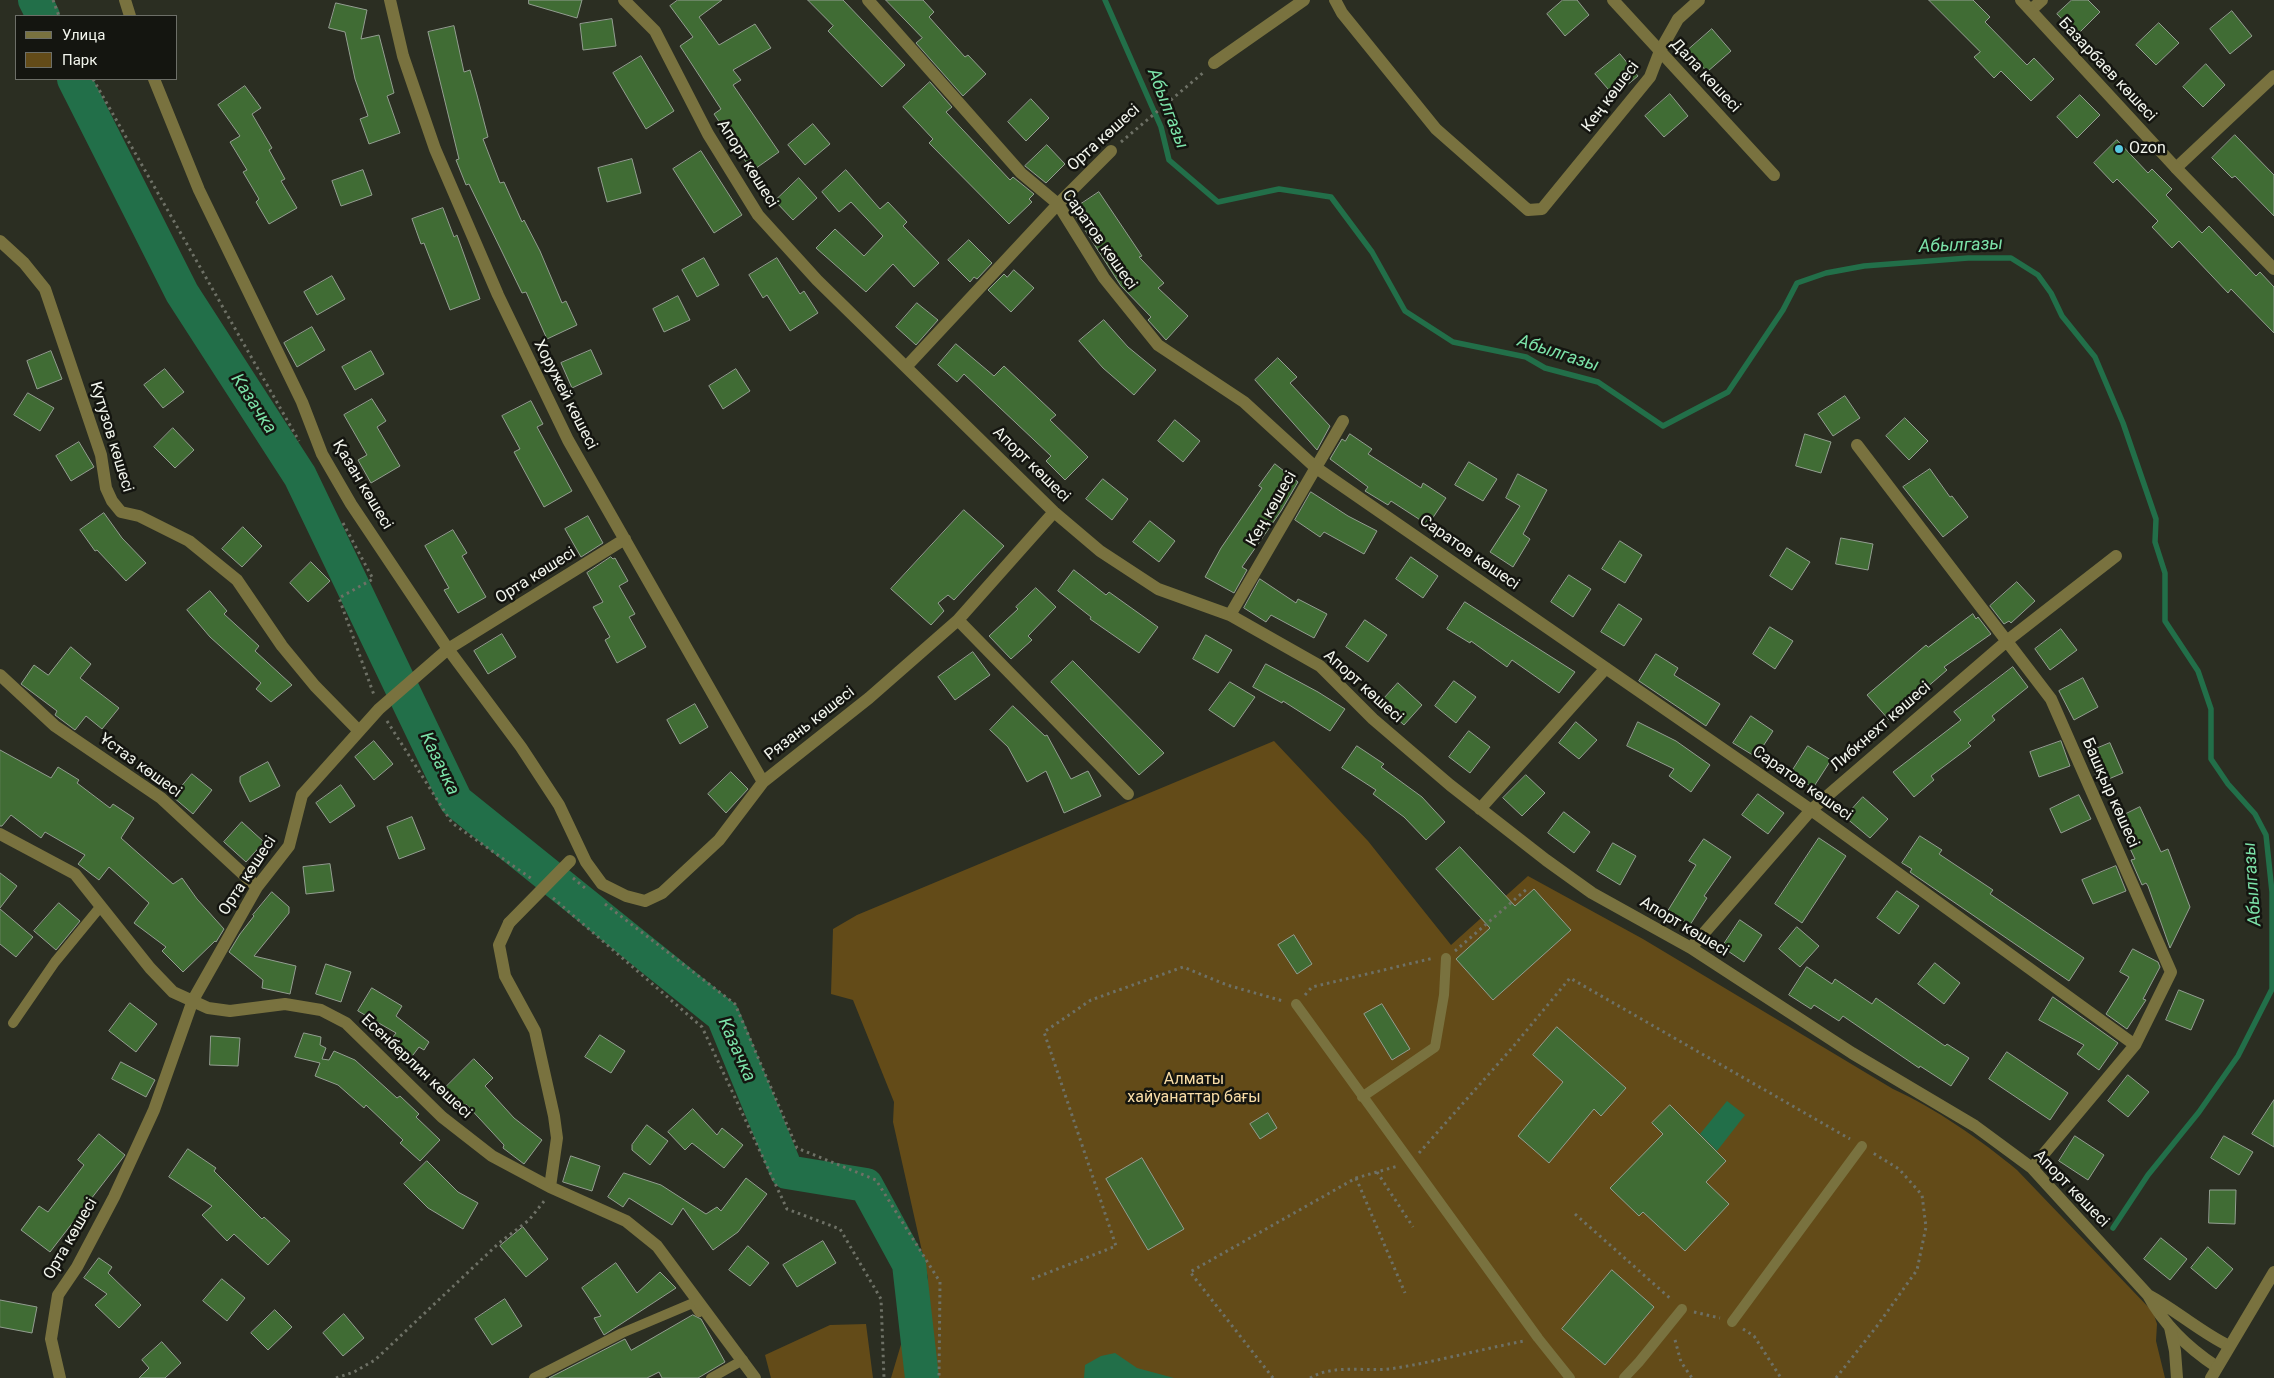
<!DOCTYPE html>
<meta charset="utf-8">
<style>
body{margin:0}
#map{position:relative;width:2274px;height:1378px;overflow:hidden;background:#2b2e22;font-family:Roboto,sans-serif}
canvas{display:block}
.legend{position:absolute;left:15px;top:15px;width:162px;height:65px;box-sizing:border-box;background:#141510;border:1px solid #6d6f68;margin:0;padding:6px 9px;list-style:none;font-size:15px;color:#f2f5ed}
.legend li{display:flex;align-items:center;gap:10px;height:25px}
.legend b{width:25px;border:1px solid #6d6f68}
</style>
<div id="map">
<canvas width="2274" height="1378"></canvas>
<ul class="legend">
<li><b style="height:6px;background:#79723f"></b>Улица</li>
<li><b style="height:14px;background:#634b18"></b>Парк</li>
</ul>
</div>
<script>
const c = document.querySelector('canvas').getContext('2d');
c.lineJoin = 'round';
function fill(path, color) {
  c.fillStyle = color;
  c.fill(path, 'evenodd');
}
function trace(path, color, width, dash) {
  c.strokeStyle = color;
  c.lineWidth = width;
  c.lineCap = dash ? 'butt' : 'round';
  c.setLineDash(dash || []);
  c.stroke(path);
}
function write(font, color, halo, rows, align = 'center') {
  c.font = font + ' Roboto,sans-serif';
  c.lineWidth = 5;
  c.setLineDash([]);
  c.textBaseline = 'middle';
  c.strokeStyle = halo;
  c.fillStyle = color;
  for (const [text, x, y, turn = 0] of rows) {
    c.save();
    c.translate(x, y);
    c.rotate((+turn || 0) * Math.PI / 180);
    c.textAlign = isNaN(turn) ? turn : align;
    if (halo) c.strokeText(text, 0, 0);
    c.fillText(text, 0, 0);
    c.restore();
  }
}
fill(new Path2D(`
 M1274,741L1368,841L1451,945L1528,876L1643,939L1893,1089C1935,1108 1981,1140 2017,1170L2153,1312L2157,1324L2156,1341L2165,1378H891L911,1311L928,1296V1278L893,1122L894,1102L853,1000L831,994L833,929L857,915Z
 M866,1324L873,1378H771L765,1355L830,1325Z`), '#634b18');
fill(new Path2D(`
 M1727,1101L1745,1115L1717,1151L1700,1134Z
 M1115,1353L1137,1368L1174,1378H1084L1085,1365L1101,1356Z`), '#226f49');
trace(new Path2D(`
 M1105,0L1161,127L1169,160L1218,202L1279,189L1331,197L1372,252L1405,311L1453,342L1526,357L1545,368L1598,382L1663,426L1728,392L1783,310L1797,283L1826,273L1864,266L1968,258H2011L2038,275L2051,293L2062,316L2095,357L2123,423L2156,519L2155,542L2165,573V621L2198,671L2211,709V759L2228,784L2255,814L2266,835L2272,892V989L2238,1056L2199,1112L2148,1175L2113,1228`), '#226f49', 5.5);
trace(new Path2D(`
 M35,0L43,16
 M74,79L182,293L300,476L456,801L723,1016L787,1172L866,1185L909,1264L922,1378`), '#226f49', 34);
const building = new Path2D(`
 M529,0H582L577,18L529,4Z
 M678,0H722L699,17L719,45L755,24L771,48L733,70L741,80L733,85L779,152L752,171L714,114L721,109L680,46L693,37L670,6Z
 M808,0H843L905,65L882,87L828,31L833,26Z
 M886,0H923L934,12L929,17L965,57L968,55L986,74L963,96L916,43L922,38Z
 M1563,0H1577L1589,15L1565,36L1547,14Z
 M1929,0H1973L1990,17L1985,22L2027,65L2034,58L2054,79L2031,101L2001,71L1994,78L1974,57L1980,52Z
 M2072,0H2088L2100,12L2077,35L2057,14Z
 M336,3L367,10L361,39L379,35L394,93L387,96L400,133L369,144L360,119L368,116L355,79L345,32L329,28Z
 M2232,11L2252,36L2230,54L2210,29Z
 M612,19L616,46L583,50L580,24Z
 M2159,23L2179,43L2156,65L2136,45Z
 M454,26L464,72L470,70L477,95L488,137L483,139L500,183L504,182L522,222L524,220L540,251L562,303L566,301L577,325L547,339L526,292L522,293L469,184L466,185L456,160L459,159L428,32Z
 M1712,29L1731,51L1707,72L1688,50Z
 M1620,54L1638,76L1614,96L1595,74Z
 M641,56L674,111L646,129L613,73Z
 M2206,64L2225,85L2203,107L2183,87Z
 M930,82L952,107L946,112L1010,180L1013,177L1034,194L1029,199L1032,202L1009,224L929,143L933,139L903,107Z
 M245,86L261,108L252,114L272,148L269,150L285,179L281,181L297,208L269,224L256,202L259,199L243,172L247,170L230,142L240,136L218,105Z
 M1670,94L1688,116L1664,137L1645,116Z
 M2080,95L2100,115L2077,138L2057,117Z
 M1031,99L1049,118L1026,141L1008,122Z
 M813,124L830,144L805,165L788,145Z
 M2235,135L2274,175V216L2235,176L2232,178L2212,158Z
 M2117,140L2148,173L2152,169L2172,189L2166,195L2202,233L2209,226L2256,276L2260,272L2274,287V333L2231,289L2228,293L2179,241L2172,248L2152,227L2158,221L2117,179L2113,183L2094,163Z
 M1047,145L1065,164L1046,183L1025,166Z
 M701,151L742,215L714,233L673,169Z
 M632,159L641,193L607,202L598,168Z
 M363,170L372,195L341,206L332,181Z
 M846,170L880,209L888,202L907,222L903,226L939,263L914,287L893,264L866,292L816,248L835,229L864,256L883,236L851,202L839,212L822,192Z
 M799,178L817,198L793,220L775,201Z
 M1099,192L1142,256L1139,257L1164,283L1158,288L1188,316L1166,340L1148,320L1151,317L1121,286L1072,210Z
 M443,208L454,237L457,235L480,299L450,310L424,243L421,244L412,219Z
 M969,240L992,263L977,279L974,277L970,282L948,260Z
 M704,258L719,285L697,297L682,270Z
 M777,258L800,294L804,291L818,313L790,331L767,295L763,298L749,275Z
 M1014,270L1034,288L1011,312L988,290L1004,274L1007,277Z
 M332,276L345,299L317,315L304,292Z
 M678,296L690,320L664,332L653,309Z
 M917,303L938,320L916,345L896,327Z
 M1104,320L1128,347L1156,370L1134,395L1103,368L1079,341Z
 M312,327L325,350L297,367L284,343Z
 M956,344L994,376L1004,366L1056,415L1050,420L1088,457L1065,480L1046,461L1051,456L964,374L957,382L938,365Z
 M591,350L602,374L572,388L561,363Z
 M51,351L62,379L37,389L27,361Z
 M371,351L384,374L355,390L342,367Z
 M1278,358L1297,377L1290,383L1330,426L1317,450L1255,380Z
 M165,369L184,392L163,408L144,385Z
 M736,369L750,391L723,409L709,386Z
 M28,393L54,408L40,431L14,415Z
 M1845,396L1860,418L1833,436L1818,414Z
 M372,399L386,421L377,427L400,466L371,483L358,460L367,455L344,415Z
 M531,401L543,424L537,427L572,491L544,507L514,452L520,449L502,416Z
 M1905,418L1928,441L1909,460L1886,436Z
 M1175,420L1200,441L1183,462L1158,441Z
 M173,428L194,450L175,468L154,447Z
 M1350,434L1372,449L1368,454L1421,488L1423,483L1446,498L1428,525L1391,501L1388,505L1365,491L1368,487L1330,459L1342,439L1345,441Z
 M1805,434L1831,442L1821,473L1796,466Z
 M79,442L94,467L71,481L56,456Z
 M1469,462L1497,479L1483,501L1455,485Z
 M1275,464L1298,482L1281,511L1242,567L1247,570L1234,593L1205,577L1221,548L1262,488L1259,486Z
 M1930,469L1950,497L1952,496L1968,517L1943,537L1903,487Z
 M1518,474L1547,490L1523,534L1530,539L1513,567L1490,552L1520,506L1506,498Z
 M1103,479L1128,499L1112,520L1086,499Z
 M1311,492L1348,516L1377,531L1364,554L1324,532L1320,537L1295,520Z
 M964,510L1004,546L954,600L948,595L938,603L944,611L931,625L891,589Z
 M104,513L122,538L146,563L126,581L97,550L95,551L80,530Z
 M588,516L603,543L581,557L565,529Z
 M1150,521L1175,541L1159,562L1133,542Z
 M243,527L262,546L242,567L222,549Z
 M453,530L467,553L462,556L486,597L458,613L444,590L449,588L425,546Z
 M1841,538L1873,544L1868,570L1836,564Z
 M1620,541L1642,555L1625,583L1602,569Z
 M1787,548L1810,562L1792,590L1770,576Z
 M611,557L613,559L615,558L628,581L619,586L635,614L629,617L646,647L617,663L605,640L610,637L593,607L603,602L587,573Z
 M1411,557L1438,576L1423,598L1396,579Z
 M311,562L330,581L308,602L290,583Z
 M1074,570L1106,595L1109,592L1158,627L1139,653L1090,619L1091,617L1058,591Z
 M1569,575L1591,589L1573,617L1551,602Z
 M1260,579L1296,603L1298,599L1327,614L1314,638L1271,615L1266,622L1244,608Z
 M2017,582L2035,601L2011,623L2009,621L2004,624L1990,606Z
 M1036,588L1056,607L1028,636L1032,640L1011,659L989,636L1018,609L1016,607Z
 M210,591L227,611L224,614L259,646L255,651L292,685L271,702L256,689L261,683L210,637L187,610Z
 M1465,602L1575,672L1559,693L1512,660L1507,667L1471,641L1470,643L1447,629Z
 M1619,604L1642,619L1624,646L1601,632Z
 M1973,614L1976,619L1978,617L1991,634L1944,667L1947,670L1889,720L1867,695L1926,645L1928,647Z
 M1365,620L1387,635L1368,662L1346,647Z
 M1770,627L1793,641L1775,669L1753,654Z
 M2061,629L2077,650L2050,670L2035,649Z
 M502,634L516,657L488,674L474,651Z
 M1206,635L1232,650L1218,673L1193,659Z
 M71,647L91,664L80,678L119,708L102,729L86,716L75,730L55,715L57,711L21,684L34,665L48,675Z
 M973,652L990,675L955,700L938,677Z
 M1656,654L1678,668L1674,675L1720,704L1706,726L1639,681Z
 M1073,661L1164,753L1139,775L1051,682Z
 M1266,664L1318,692L1345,709L1330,731L1283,701L1282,703L1253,687Z
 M2013,667L2028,687L1992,716L1995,720L1968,743L1971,746L1931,776L1934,780L1914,797L1893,772L1961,720L1954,712Z
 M2083,678L2098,707L2074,720L2059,691Z
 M1454,681L1476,697L1456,723L1435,706Z
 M1230,682L1255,697L1234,727L1209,710Z
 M1398,683L1422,705L1404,725L1380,703Z
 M695,704L708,727L680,744L667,720Z
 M1013,706L1045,736L1047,735L1071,779L1088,771L1101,796L1064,813L1046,771L1027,782L1008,747L990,730Z
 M1751,716L1773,731L1756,757L1733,743Z
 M1576,722L1597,740L1579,759L1559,743Z
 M1638,722L1676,741L1710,765L1691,792L1669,776L1674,769L1627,746Z
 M1469,731L1490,747L1470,773L1449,757Z
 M374,741L393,764L374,780L355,757Z
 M2061,741L2070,766L2039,777L2030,752Z
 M2110,743L2123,773L2099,783L2086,753Z
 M1357,746L1384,764L1381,767L1422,797L1445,822L1426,840L1404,817L1373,794L1376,790L1342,768Z
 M1808,746L1831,760L1813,788L1791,773Z
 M0,750L51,778L58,767L79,780L77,783L110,808L113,804L134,818L121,838L173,884L182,878L197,899L224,929L216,942L215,941L183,972L162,951L166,947L134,923L149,903L109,867L99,880L78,864L85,855L45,832L41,838L11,815L2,826H0Z
 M268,762L280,786L250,802L240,782V777Z
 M731,772L748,789L726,813L708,794Z
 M192,774L212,790L193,814L173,797Z
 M1526,775L1545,793L1522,816L1503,798Z
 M341,785L355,806L330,823L316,803Z
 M1758,794L1784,813L1768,834L1742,815Z
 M2079,795L2091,819L2061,833L2050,809Z
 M1863,797L1888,819L1870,838L1845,817Z
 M2140,807L2161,852L2168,849L2190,907L2170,948L2148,886L2146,883L2142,885L2131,860L2135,859L2116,819Z
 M1564,812L1590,832L1574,853L1548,833Z
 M412,817L425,849L399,859L387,827Z
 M242,822L264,842L246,862L224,842Z
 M1920,836L1942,850L1939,854L1993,890L1990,894L2084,958L2069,981L1910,872L1912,869L1902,863Z
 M1819,838L1846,856L1802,923L1775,904Z
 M1704,839L1731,857L1704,896L1707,898L1690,925L1667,912L1696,865L1689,861Z
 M1613,843L1636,856L1620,885L1597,871Z
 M1460,847L1515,906L1534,889L1571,930L1493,1000L1456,959L1490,928L1436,869Z
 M330,864L334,891L306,894L303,867Z
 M2116,866L2126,891L2093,904L2082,880Z
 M0,873L17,886L0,908Z
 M1897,891L1919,906L1899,934L1877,918Z
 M272,892L289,907V913L254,956L296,966L290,994L262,988L263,980L229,952L240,934L254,916L253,915Z
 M59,903L80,921L56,950L34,931Z
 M0,909L33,937L16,957L0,944Z
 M1740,920L1762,935L1744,962L1722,947Z
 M1797,927L1819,946L1800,967L1779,949Z
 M1294,935L1312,964L1297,974L1278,945Z
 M2133,949L2158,962L2160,967L2143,999L2146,1000L2127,1029L2106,1014L2129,977L2120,972Z
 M1935,963L1960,983L1944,1004L1918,984Z
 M326,964L351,972L341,1002L316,994Z
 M1807,967L1832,984L1835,979L1872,1004L1876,998L1945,1046L1947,1044L1969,1058L1951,1086L1920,1066L1919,1068L1843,1016L1839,1021L1814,1005L1811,1009L1789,995Z
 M372,988L402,1006L396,1016L429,1042L424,1050L419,1047L407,1063L386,1046L396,1033L358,1011Z
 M2179,990L2204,1000L2191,1030L2166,1020Z
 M2053,997L2118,1043L2099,1070L2077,1054L2084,1045L2039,1020Z
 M130,1003L157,1024L136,1052L109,1031Z
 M1382,1004L1410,1049L1392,1060L1364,1014Z
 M1557,1027L1626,1088L1601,1116L1594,1109L1549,1163L1518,1136L1563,1082L1533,1055Z
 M304,1033L321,1037L320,1045L326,1048L322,1059L329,1060L334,1051L355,1060L397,1098L400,1096L419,1114L416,1117L440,1140L420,1161L400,1143L403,1140L366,1105L364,1108L338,1085L315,1076L320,1063L295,1057Z
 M600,1035L625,1051L611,1073L585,1057Z
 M211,1036L240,1038L238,1066L210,1065Z
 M2007,1052L2068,1093L2050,1120L1989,1079Z
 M474,1059L493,1078L485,1086L514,1118L542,1140L524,1164L503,1148L504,1145L466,1104L461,1110L442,1091Z
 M121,1062L155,1080L146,1097L112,1079Z
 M2128,1075L2149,1092L2128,1117L2108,1101Z
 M2274,1100V1147L2252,1134Z
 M1670,1105L1726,1161L1706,1182L1729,1204L1685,1251L1643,1212L1639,1216L1610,1188L1663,1134L1652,1123Z
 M693,1109L717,1135L722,1128L743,1145L724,1168L692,1143L685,1150L668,1132Z
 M1268,1113L1277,1128L1260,1139L1250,1124Z
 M647,1125L668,1141L650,1165L632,1150V1145Z
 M99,1134L125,1155L50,1252L21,1230L39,1206L48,1212L84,1165L78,1160Z
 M2075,1136L2104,1155L2088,1180L2059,1161Z
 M2224,1136L2253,1152L2239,1175L2211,1158Z
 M188,1149L216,1168L214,1171L262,1219L264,1217L290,1241L268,1265L234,1234L227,1241L202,1215L212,1206L169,1177Z
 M571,1156L600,1166L592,1191L563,1182Z
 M1142,1158L1184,1229L1148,1250L1106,1179Z
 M427,1161L458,1192L478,1203L463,1229L428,1208L404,1184Z
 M624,1173L661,1185L706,1214L717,1207L721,1211L746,1178L767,1194L738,1232L713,1250L683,1208L672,1225L629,1198L623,1207L608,1197Z
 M2210,1190H2236L2235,1224L2209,1223Z
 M523,1227L548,1259L526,1277L500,1246Z
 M2161,1238L2187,1259L2170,1280L2144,1259Z
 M823,1241L836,1263L797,1287L783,1265Z
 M748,1246L769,1263L750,1286L729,1270Z
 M2208,1247L2233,1269L2216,1289L2191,1268Z
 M99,1258L112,1267L108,1273L141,1305L119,1328L95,1305L107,1294L84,1278Z
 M616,1263L637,1293L660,1272L676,1288L604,1335L594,1318L601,1316L582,1288Z
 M1612,1270L1654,1307L1605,1365L1562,1329Z
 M222,1279L245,1298L227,1321L203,1301Z
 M505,1299L522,1326L492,1345L475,1319Z
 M0,1300L37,1307L32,1333L0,1327Z
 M275,1310L292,1327L268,1350L251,1333Z
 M344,1314L364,1338L343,1356L323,1333Z
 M693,1315L701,1319L725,1362L698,1378H662L659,1372L647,1378H549L625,1339L631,1350Z
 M162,1342L181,1363L165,1378H139L149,1368L142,1360Z`);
fill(building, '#406c34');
trace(building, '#939e91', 1);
trace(new Path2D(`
 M53,0L59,16
 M93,79L299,441
 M1121,142L1204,72
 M343,523L373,579L339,598L374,695
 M387,721L452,823L532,879
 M573,878L585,888
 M553,898L702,1027L787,1209L840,1229L881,1299L884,1378
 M605,904L735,1004L797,1148L876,1180L940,1282L939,1378
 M1455,951L1528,888
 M1305,995L1312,987L1434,958
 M1419,1153L1512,1048L1570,978L1850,1139
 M1377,1172L1413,1227
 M1356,1178L1405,1293
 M1575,1214L1672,1300
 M1032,1279L1116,1246L1044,1032L1091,1000L1183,967L1227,985L1283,1001
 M1694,1312L1720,1318
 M1743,1329L1754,1336L1781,1378
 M1675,1340L1681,1362L1692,1378
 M336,1378L354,1372L375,1360L499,1243L529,1220L545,1200
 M1273,1378L1190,1272L1356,1178L1398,1166
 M1310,1378C1335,1363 1368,1373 1396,1368C1439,1361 1482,1349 1524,1341
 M1836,1378L1877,1326L1917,1270L1926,1227L1922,1195L1899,1169L1873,1153`), '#6e7166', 3, [2.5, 4]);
trace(new Path2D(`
 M1296,1004L1538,1338L1570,1378
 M13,1023L55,962L101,906
 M1362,1097L1435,1047L1444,995L1446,958
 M1732,1322L1862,1146
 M534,1378L622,1333L693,1303L699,1312
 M711,1378L743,1360
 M1624,1378L1639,1362L1682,1309`), '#79723f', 10);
trace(new Path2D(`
 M125,0L130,16
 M390,0L403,56L435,149L498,295L568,440L763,782
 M624,0L655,31L708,134L758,215L817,280L1054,512L1100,551L1158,589L1230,615L1320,666L1373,719L1450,785L1546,860L1592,893L1691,948L1852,1053L1975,1126L2032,1168L2148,1295C2164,1325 2188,1348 2217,1367
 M868,0L1021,173L1058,204L1104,278L1158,345L1244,402L1315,467L1811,810L2135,1045
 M1335,0L1342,13L1436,129L1528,210L1542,209L1650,77L1660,51L1678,19L1699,0
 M1613,0L1774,175
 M2031,10L2042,0
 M1214,63L1304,0
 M154,79L199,190L302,402L322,454L351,504L448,649L521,747L559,805L586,862L602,884L626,896L645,901L662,893L719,840L763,782L869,698L958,620L1054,512
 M2176,168L2274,76
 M0,241L24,263L45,289L101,455L106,488L112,501L121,512L139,516L189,541L237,580L282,646L315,686L359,731
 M906,367L1058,204L1111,151
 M1857,445L2051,699L2171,972L2135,1045L2032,1168
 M1230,615L1343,421
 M958,620L1128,794
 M0,675L55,726L161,798L257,887
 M1480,809L1606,668
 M0,834L75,874L150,968L173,992L208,1008L230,1011L285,1004L321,1010L346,1023L442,1117L492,1156L550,1187L626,1221L657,1246L755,1378
 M509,923L499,945L505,976L535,1031L554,1116L557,1138L550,1187
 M1691,948L1811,810L2008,640L2116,556
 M2148,1295C2176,1310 2200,1332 2229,1346
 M60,1378L51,1339L58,1295L77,1267L114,1197L154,1110L193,1000L257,887L289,846L302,795L379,709L448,649L625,539`), '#79723f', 12);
trace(new Path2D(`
 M2021,0L2176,168L2274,269
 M2170,1327L2175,1351L2177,1378
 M2211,1378L2274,1272`), '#79723f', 12);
trace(new Path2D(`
 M509,923L570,861`), '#79723f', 12);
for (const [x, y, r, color] of [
 [2119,149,5,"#56c9e1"]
]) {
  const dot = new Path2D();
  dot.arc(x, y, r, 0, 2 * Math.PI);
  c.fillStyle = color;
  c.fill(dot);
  trace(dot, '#141510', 2);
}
write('16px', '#f2f5ed', '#141510', [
 ["Базарбаев көшесі",2107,70,47],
 ["Дала көшесі",1705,76,47],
 ["Кең көшесі",1611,97,-53],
 ["Орта көшесі",1104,138,-42],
 ["Апорт көшесі",747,164,58],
 ["Саратов көшесі",1099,240,55],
 ["Хоружей көшесі",565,395,63],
 ["Кутузов көшесі",111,437,73],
 ["Апорт көшесі",1031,465,44],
 ["Қазан көшесі",362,485,59],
 ["Кең көшесі",1272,509,-60],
 ["Саратов көшесі",1469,553,35],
 ["Орта көшесі",536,576,-32],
 ["Апорт көшесі",1363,687,42],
 ["Рязань көшесі",810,724,-38],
 ["Либкнехт көшесі",1881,727,-41],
 ["Ұстаз көшесі",140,766,36],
 ["Саратов көшесі",1802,784,35],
 ["Башқыр көшесі",2110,793,66],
 ["Орта көшесі",248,876,-57],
 ["Апорт көшесі",1684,927,31],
 ["Есенберлин көшесі",416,1067,43],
 ["Апорт көшесі",2071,1189,46],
 ["Орта көшесі",71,1239,-60]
]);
write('16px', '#f2f5ed', '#141510', [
 ["Ozon",2129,149]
], 'left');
write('16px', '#f9dda6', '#141510', [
 ["Алматы",1194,1080],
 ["хайуанаттар бағы",1194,1098]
]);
write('italic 18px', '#7ce3a9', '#141510', [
 ["Абылгазы",1167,109,69],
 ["Абылгазы",1961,246,-2],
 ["Абылгазы",1558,354,18],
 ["Казачка",253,404,57],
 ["Казачка",439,764,64],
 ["Абылгазы",2253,884,-94],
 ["Казачка",736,1050,66]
]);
</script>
